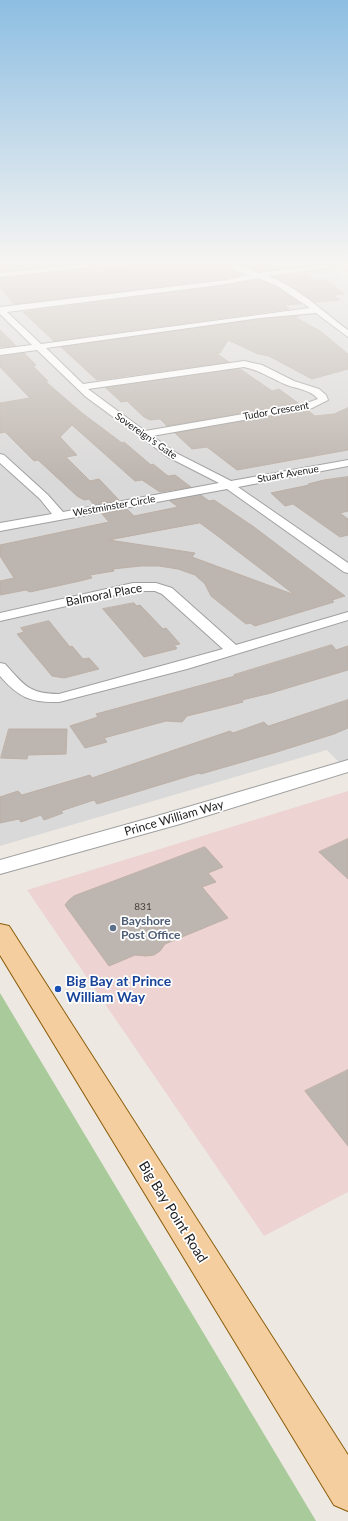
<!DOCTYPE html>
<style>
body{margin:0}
canvas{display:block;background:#ede9e2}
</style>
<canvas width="348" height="1521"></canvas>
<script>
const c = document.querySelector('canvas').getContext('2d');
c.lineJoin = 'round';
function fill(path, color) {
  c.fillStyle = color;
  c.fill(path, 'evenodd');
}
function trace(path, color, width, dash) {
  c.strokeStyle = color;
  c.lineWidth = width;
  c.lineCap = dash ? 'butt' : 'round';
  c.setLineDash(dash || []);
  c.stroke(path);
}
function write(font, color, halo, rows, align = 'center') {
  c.font = font + ' Lato,sans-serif';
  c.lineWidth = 3.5;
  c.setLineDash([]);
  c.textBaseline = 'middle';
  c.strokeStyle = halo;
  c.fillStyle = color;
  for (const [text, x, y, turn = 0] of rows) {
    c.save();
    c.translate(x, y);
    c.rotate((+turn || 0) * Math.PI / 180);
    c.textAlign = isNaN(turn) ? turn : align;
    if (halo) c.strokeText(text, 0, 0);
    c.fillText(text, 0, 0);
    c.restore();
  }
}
fill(new Path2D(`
 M0,265H348V267L329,269L348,280V771L327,750L0,846Z`), '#dad9d9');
fill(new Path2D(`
 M348,791V1192L264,1236L27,890Z`), '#edd3d2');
fill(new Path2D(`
 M0,993L316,1521H0Z`), '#a9ca9a');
const building = new Path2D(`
 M0,265H64L0,271Z
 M141,265H227L233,271L243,275L227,279L14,304L0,287V278L94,267L95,270Z
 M240,265H272L280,269L259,271Z
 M293,274H307L315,280L325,279L344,294L333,295L340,300L315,302L290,285L274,277Z
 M258,280L276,287L301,304L284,305L289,309L54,341L23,312L227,285Z
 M299,316L295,317L320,331L348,354V369L312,379L269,356L258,354L228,340L220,353H216L229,362L97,380L61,347L260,319Z
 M0,330L16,346L0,347Z
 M24,353L36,365L33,366L48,381H45L82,413L122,443L124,442L151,465L153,464L168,476L175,475L191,487L160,492L142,480L135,481L72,425L60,437L77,455L66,457L90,481L99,479L119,500L94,505L89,499L84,500L77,496L38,460L34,461L5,432L0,433V403L30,398L0,367V356Z
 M240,369L272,391L279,389L298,403L167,426L160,419L150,420L144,417L127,401L121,402L106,388Z
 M348,408V450L237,470L207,447L192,449L175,433L307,410L315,416L334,414Z
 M348,477V511L340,513L348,519V535L340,537L293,504L285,506L271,493L309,485L308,484L324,480Z
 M201,495L209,501L214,500L254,527L345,596L332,600L334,602L255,626L250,623L246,624L211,596L205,584L195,575L178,569L159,566H141L113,569L114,571L90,575L92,578L80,581L30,592L26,590L0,595V581L14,578L0,556V545L109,522L102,514L127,509L134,516L178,507L170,501ZM200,523L215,534L295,595L192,557L195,553L109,540Z
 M134,603L137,606L140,605L163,629L166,628L180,644L174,645L177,648L176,649L144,657L103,609Z
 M49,621L70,647L72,646L83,659L89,658L99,669L64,678L52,676L17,634L24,632L21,628Z
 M332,645L336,650L348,646V670L271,693L242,700L243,702L220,708L187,716L182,722L166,721L104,738L107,742L85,748L70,726L98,717L96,714L235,676L234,675Z
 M348,700V728L334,734L277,752L201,774L199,773L97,804L94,800L61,811L63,813L44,820L41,815L21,822L19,819L0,823V797L18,791L22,795L90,775L92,778L230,731L233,733L264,722L268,726Z
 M9,729H67L66,754L28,755L27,759L1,758Z
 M348,839V879L319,852Z
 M205,847L223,867L208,873L216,882L202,887L228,918L165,944L160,951L154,955L146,956L135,955L109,966L65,905L69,900L74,896Z
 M348,1070V1146L305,1091Z`);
fill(building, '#bdb5af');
trace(building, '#bdb0a6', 1);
const minor = new Path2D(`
 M75,265H96L92,267L0,277V273Z
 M228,265H236L259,273L317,265H336L333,267L268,276C298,287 322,311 348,330V337L316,313L260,318L46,348L83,384L244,361L262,365L294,381L319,389L326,395L328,400L312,408L152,436L176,453L231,481L348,460V466L238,487L348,563V573L344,572L227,489L0,531V523L52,514L40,499L0,463V454L4,455L48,495L63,512L219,483L168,457L86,397L37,350L0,355V349L32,345L0,314V307L227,280L249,275L234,270ZM258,278L277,286L310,308L41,344L7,312L227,284ZM244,367C260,370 272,379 287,385C298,389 311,390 318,399L307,403L145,431L88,389Z
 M133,583H156L172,588L236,645L348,612V620L187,669L59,702C31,703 18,697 0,676V663L5,664C24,685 29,694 59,694L223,649L162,594L155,591H133L0,621V613Z`);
const tertiary = new Path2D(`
 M348,760V772L180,824L0,874V860L164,814Z`);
const primary = new Path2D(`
 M0,924L9,926L348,1455V1511L334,1505L0,955Z`);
trace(minor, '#a0a0a0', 2);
trace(tertiary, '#a0a0a0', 2);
trace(primary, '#8b5d0a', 2);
fill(minor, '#fff');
fill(tertiary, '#fff');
fill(primary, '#f5ce9f');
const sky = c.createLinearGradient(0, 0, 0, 478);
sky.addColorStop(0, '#8dbee2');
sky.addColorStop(0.55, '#f7f5f2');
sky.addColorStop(1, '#f7f5f200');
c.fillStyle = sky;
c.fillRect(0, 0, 348, 478);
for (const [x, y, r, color] of [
 [113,928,4,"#5c6f8a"],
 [58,989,4,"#1a4fb4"]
]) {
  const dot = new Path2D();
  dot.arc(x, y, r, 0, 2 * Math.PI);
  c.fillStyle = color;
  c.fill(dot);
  trace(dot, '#fff', 1.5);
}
write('10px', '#1c1c1c', '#fff', [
 ["Tudor Crescent",276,411,-10],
 ["Sovereign's Gate",146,436,35],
 ["Stuart Avenue",288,474,-10],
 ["Westminster Circle",114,506,-10]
]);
write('10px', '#444241', null, [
 ["831",143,907]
]);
write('12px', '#1c1c1c', '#fff', [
 ["Balmoral Place",104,595,-11],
 ["Prince William Way",174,818,-16]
]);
write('bold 12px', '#4e5e75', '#fff', [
 ["Bayshore",121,921],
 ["Post Office",121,935]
], 'left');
write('bold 14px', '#164399', '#fff', [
 ["Big Bay at Prince",66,981],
 ["William Way",66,997]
], 'left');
write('14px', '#1c1c1c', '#fff', [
 ["Big Bay Point Road",173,1212,58]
]);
</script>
